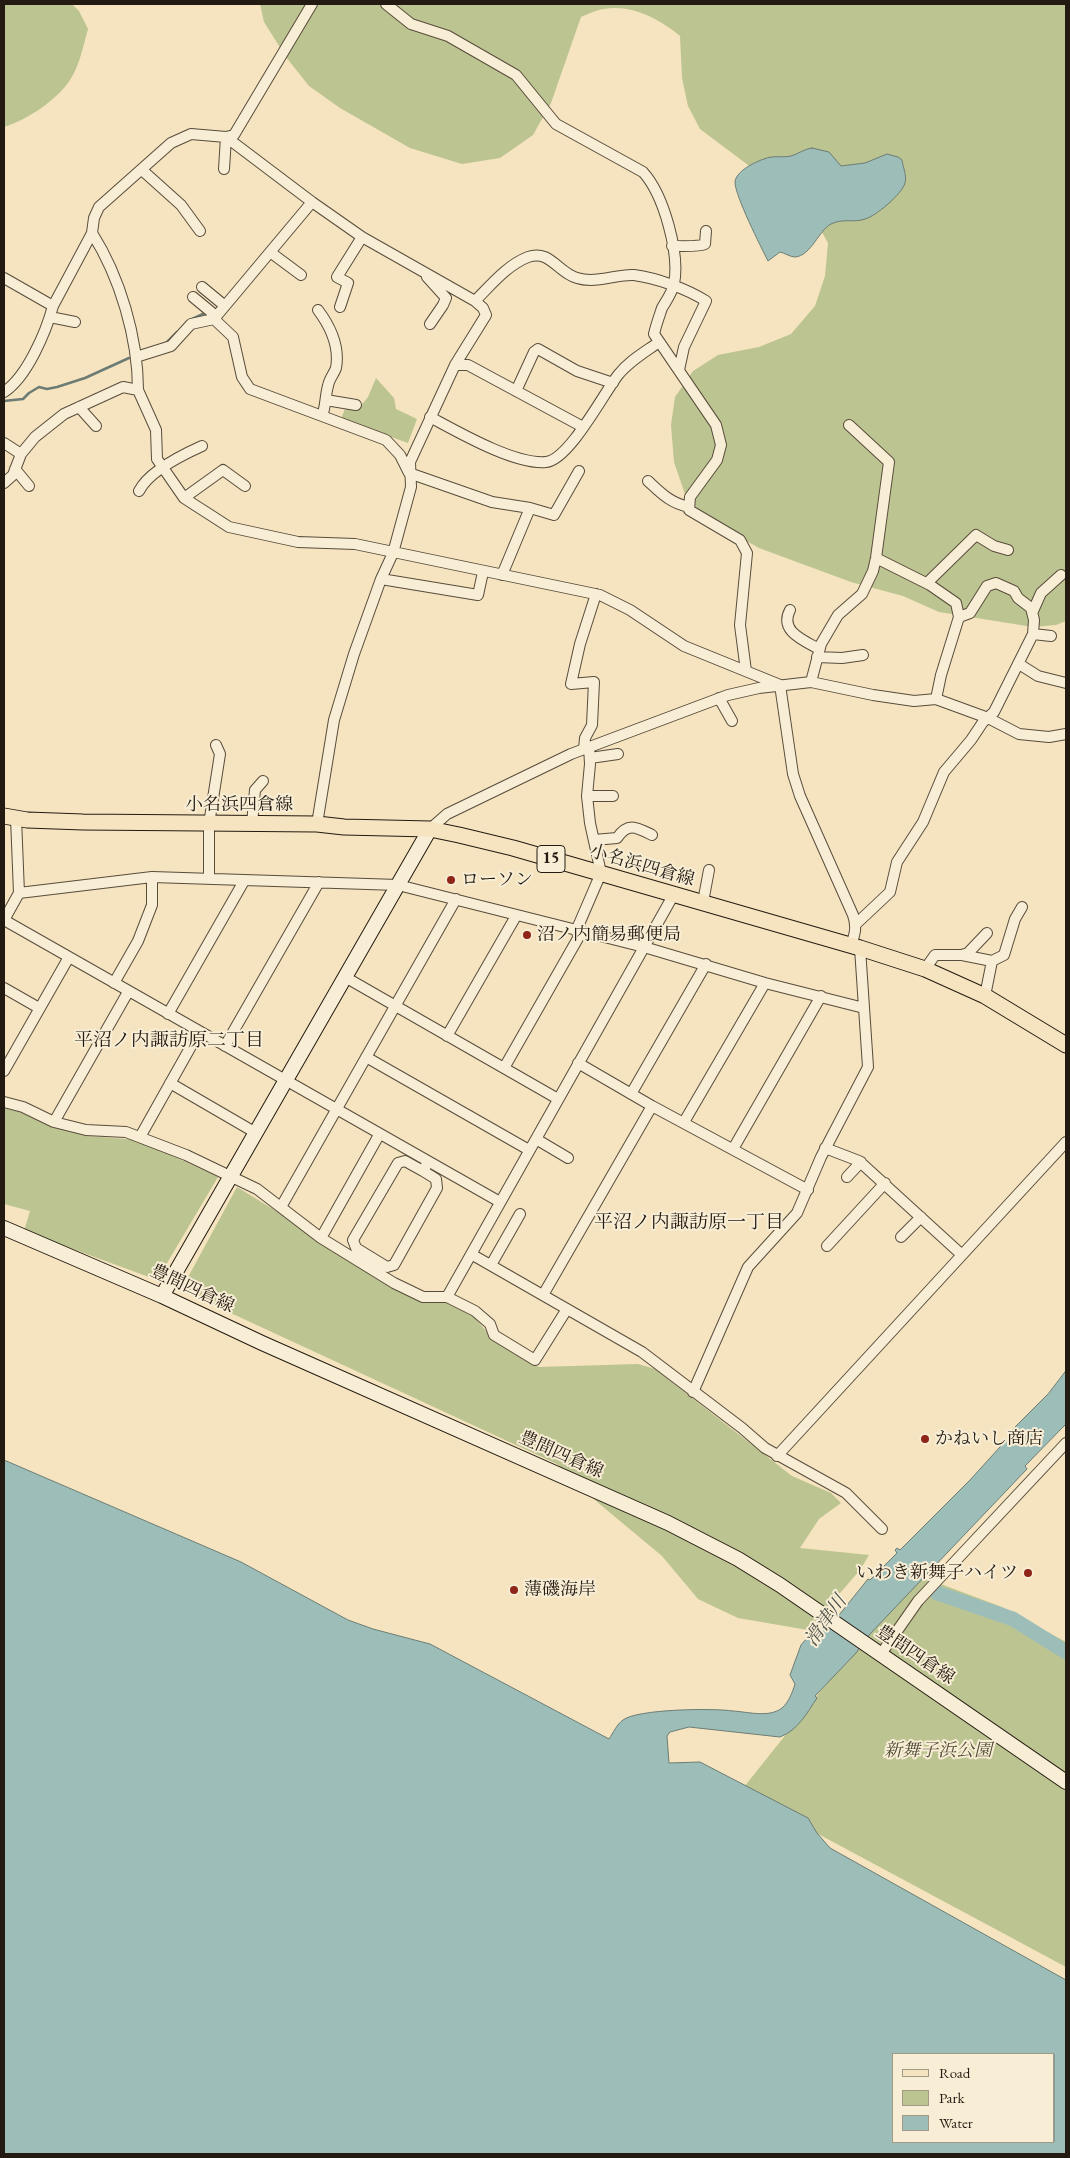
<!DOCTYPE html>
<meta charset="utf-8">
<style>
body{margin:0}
#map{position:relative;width:1070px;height:2158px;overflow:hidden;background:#f5e4bf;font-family:"EB Garamond",serif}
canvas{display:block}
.frame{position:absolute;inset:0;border:5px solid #231a11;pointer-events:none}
.legend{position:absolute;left:892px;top:2053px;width:162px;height:90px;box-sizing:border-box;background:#f8edd5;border:1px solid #a39987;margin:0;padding:6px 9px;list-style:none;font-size:15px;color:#231a11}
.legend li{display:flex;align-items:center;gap:10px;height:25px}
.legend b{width:25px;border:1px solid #a39987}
</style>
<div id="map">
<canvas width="1070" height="2158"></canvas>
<div class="frame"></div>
<ul class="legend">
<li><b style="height:6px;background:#f5e4bf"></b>Road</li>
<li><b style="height:14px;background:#bcc491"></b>Park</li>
<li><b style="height:14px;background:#9dbeb8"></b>Water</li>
</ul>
</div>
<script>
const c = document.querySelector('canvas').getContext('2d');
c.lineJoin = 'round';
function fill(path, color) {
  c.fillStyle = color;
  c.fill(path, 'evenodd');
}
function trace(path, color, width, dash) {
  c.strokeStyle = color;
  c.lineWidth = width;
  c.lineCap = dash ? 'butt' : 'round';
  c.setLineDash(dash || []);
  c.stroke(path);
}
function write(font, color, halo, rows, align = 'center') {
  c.font = font + ' "EB Garamond","Noto Serif JP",serif';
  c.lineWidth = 4;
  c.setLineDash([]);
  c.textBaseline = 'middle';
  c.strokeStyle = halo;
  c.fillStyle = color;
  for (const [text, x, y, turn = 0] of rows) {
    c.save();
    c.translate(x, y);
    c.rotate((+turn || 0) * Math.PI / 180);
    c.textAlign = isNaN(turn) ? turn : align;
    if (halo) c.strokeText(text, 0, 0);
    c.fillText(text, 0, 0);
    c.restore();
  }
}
fill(new Path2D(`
 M4,4H72L79,11L88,29C83,46 80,65 70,80C57,100 27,120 4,127Z
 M260,4H1066V621L1056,625L1033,627L939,612L903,596L851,582L759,548L709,520L686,497L674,462L671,425L675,397L693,371L718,355L759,347L791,334L815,306L825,276L828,243L814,218L756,171L700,129L688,106L682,78L680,36C660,19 631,4 604,9C596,10 588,14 581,17L551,103L533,135L500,158L462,164L410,148L340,108L309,86L286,57L264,22Z
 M376,378L394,398L396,409L417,419L408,443L341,419L346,406L358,409L368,397Z
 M4,1108L20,1112L51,1127L88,1136L139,1140L218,1177L157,1280L24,1231L30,1211L4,1204Z
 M237,1187L424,1302L446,1303L474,1317L493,1339L539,1367L638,1364L655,1369L792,1476L831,1493L841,1503L819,1519L800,1548L869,1555L860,1570L808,1630L738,1618L698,1599L662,1556L596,1501L557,1464L181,1290Z
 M914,1574L1002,1607L1066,1642V1967L740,1792Z`), '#bcc491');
const water = new Path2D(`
 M812,148L829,152L841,166L865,163L887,154L898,157L902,160C903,167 907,176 905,183C902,194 876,216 865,219C854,223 843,218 831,224C819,230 811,256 795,257C790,257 785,253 780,252L768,261C761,247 735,196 735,182C736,171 755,162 764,159C773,155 782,158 791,156C798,154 804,149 812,148Z
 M1066,1371V1426L1065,1425L1025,1466L1027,1469L869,1635L856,1653L815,1696L817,1698C807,1713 798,1730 780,1737L689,1727L670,1732L667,1736L669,1763L700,1762L808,1818L817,1833L830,1848L1066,1980V2154H4V1460L241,1562L348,1620L373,1629L430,1644L609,1739C613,1733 617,1724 623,1720C637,1709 713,1708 733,1711C749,1712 769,1718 782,1708C789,1702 792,1693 795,1684L790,1675L801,1645L813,1631L831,1625L868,1579L870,1580L897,1553L895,1550L897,1548L900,1550L970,1480L1010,1436L1008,1434L1048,1394ZM894,2054H1054V2142H894Z`);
fill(water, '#9dbeb8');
trace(water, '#6c7c75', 1);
trace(new Path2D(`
 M190,320L205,313
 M165,344L177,332
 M4,401L23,399L29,393L39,387L47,389L57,387L85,378L129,358`), '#6c7c75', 2.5);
trace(new Path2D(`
 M937,1593L1013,1619L1066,1652`), '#9dbeb8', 15);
const street = new Path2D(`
 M386,4L411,24L448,36L516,75L556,124L643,172C664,195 680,254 674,284C672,293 666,301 662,308C659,317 656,325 654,334L716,425L721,445L717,460L690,497L689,510L740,540L747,553L740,625L746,671
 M226,137L312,202L362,237L475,301L483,308L486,315L455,365L410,462L411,487L393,553L381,579L354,654L334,720L317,824
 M224,169L226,137
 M142,170L181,205L200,231
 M312,202L214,319L233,337L242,377L250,389L386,440L400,455L409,473L492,502L530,508L554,515L579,471
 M92,233C120,277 138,338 138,390
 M672,246C681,246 699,247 705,244L706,231
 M270,252L301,275
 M427,277L446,298L443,305L430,324
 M4,278L53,306
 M202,287L225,306
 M193,297L216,316
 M475,301C490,286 507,265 528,257C550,249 558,273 577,278C596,284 616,274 634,275C657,278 687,289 706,301L684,347L679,370
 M340,307L348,283L337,277L362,237
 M318,310C330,326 340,346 336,368C334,374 329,379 328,386C325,396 326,406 322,416
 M50,317L75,322
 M136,357L171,346L191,324L214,319
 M455,365H468L583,427
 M516,391L534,352L538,349L577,371L613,383
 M4,392C27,377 46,332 53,306L92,233L94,218L99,207L171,143L191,134L226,137L234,135L312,4
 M326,400L356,405
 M79,407L96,426
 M430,417C458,432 515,465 546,462C569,460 604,393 618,375C629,361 645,352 659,342
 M4,443L21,454L13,475L4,483
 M21,454L35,437L64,414L123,387L138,390L156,430L157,459L184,498L229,527L298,542L355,544L600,595L630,610L684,646L780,685L793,774L800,796L853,915C857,927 855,934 851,945
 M15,469L29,486
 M648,481C661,493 670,503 689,507
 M139,491C149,471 182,455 202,446
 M184,498L223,470L245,486
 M876,558L930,585L956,603L959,617L941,675L936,699
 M502,575L530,508
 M381,579L478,595L483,572
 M927,583L976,535L994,546L1008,550
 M790,610C779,631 803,640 819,649
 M1033,611L1041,593L1061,575
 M1033,634L1051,636
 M817,657L842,658L863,655
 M1019,664L1038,676L1066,683
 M811,682L821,644L838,615L862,594L873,571L876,558L889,462L849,425
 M719,698L732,721
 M584,749L585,738L592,725L594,682L571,684L580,644L596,594
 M590,758L618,754
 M587,796H613
 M252,824L255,790L263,781
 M430,829L447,814L571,754L728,695L759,688L811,682L873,695L914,701L936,699L988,718L1019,734L1049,737L1066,734
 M594,840L617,838C628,822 636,827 652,835
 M209,878V824L220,754L216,745
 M19,893L152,877L398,885L644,947L765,983L864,1008
 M703,902L709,870
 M4,920L500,1202
 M4,920L19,893L16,818
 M856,924L890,892L897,862L923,822L944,772L971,740L983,722L994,712L1033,634L1034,620L1031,608L1018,598L1014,591L996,583L987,586L970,613L959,617
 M576,931L601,873L590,823L587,796L590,764L589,747
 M962,955L992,961
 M925,969L935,955H962L968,953L987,933
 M345,977L558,1099
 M114,983L138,941L152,905V877
 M4,988L39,1008
 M985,996L992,961L1004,955L1015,919L1022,907
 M168,1014L244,881
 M447,1036L516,916
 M225,1046L319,882
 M366,1057L529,1150
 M578,1063L652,1106L808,1190
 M504,1068L581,933
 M4,1071L69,957
 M170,1083L256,1133
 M631,1094L706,964
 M4,1102L23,1107L54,1122L86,1130L126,1132L186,1155L257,1189L321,1238L394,1283L423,1297H447L475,1311L490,1324L494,1335L535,1360L567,1309
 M54,1122L128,992
 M684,1122L765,983
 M140,1137L199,1032
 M536,1139L568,1158
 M825,1148L859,1161L962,1255
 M733,1149L821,996
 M423,1171L436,1179L437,1188L394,1265L387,1267L356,1248L353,1240L398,1163L405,1161L423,1171L428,1162
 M847,1177L861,1162
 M281,1207L456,899
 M901,1237L921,1217
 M321,1238L379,1135
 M827,1246L885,1183
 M471,1254L642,1352L742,1428L765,1448L846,1493L882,1529
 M491,1265L520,1214
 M543,1295L652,1106
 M447,1297L674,894
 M693,1392L748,1267L797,1213L821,1157L868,1067L860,948
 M777,1456L1066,1142
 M881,1654L918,1601L1066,1443`);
const secondary = new Path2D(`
 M4,1228L162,1296L262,1343L668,1523L738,1559L780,1585L1066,1782
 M162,1296L430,829`);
const primary = new Path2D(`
 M4,816L27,820L83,822L317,824L344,827L430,829L459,835L513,848L860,948L925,969L985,996L1066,1045`);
trace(street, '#584c3c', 12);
trace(secondary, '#231a11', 16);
trace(primary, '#231a11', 17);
trace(street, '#f8edd5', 10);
trace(secondary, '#f8edd5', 14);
trace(primary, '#f5e4bf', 15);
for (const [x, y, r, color] of [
 [451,880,5,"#8f2418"],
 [527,935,5,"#8f2418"],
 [925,1439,5,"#8f2418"],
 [1028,1573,5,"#8f2418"],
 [514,1590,5,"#8f2418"]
]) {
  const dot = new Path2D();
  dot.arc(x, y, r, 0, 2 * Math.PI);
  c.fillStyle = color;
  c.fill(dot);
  trace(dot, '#f8edd5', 2);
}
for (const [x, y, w] of [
 [551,859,28]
]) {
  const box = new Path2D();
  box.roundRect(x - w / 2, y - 13.5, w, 27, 4);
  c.fillStyle = '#f8edd5';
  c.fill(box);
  trace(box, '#231a11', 1);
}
write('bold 16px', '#231a11', null, [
 ["15",551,859]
]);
write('18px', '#231a11', '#f8edd5', [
 ["小名浜四倉線",239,805],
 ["小名浜四倉線",642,866,16],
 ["豊間四倉線",192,1289,25],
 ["豊間四倉線",561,1455,24],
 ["豊間四倉線",915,1655,34]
]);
write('18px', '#231a11', '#f8edd5', [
 ["ローソン",461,880],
 ["沼ノ内簡易郵便局",537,935],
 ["かねいし商店",935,1439],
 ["いわき新舞子ハイツ",1018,1573,"right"],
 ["薄磯海岸",524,1590]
], 'left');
write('italic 18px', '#514d37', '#f8edd5', [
 ["新舞子浜公園",938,1751]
]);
write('19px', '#231a11', '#f8edd5', [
 ["平沼ノ内諏訪原二丁目",169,1041],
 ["平沼ノ内諏訪原一丁目",689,1223]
]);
write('italic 19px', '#4e534b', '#f8edd5', [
 ["滑津川",826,1621,-55]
]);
</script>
